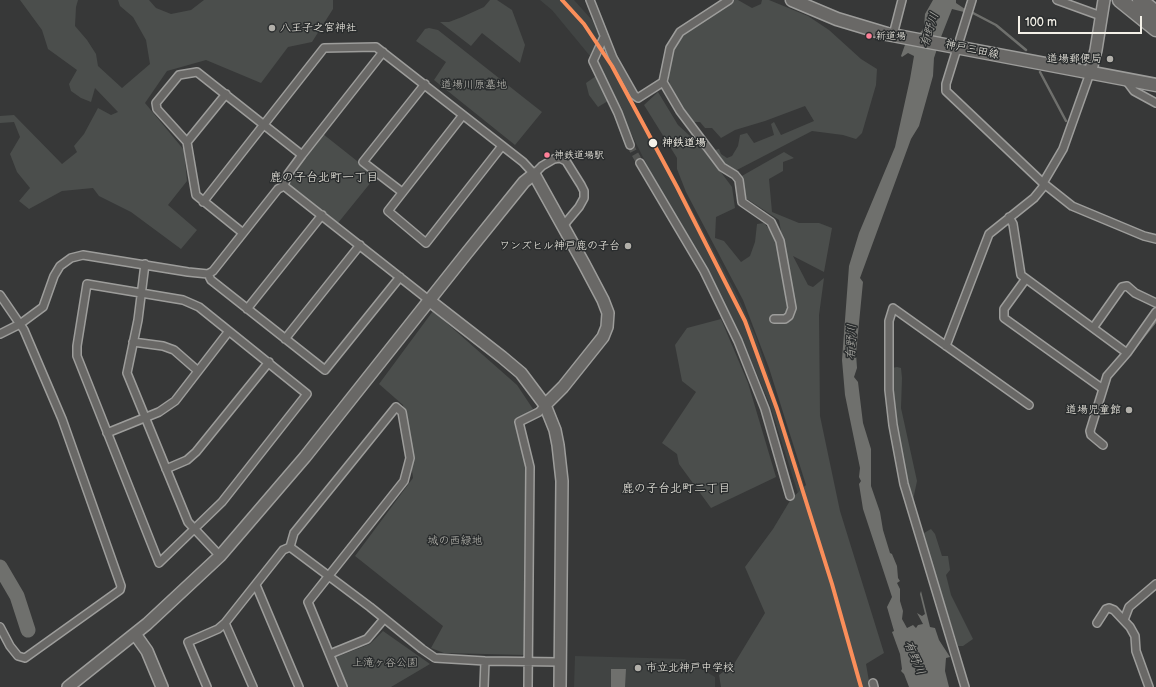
<!DOCTYPE html>
<html>
<head>
<meta charset="utf-8">
<style>
	body { margin:0 }
	#map { position:relative; width:1156px; height:687px; overflow:hidden; background:#373838; font-family:"Balsamiq Sans",sans-serif }
	canvas { display:block }
	.scale { position:absolute; left:1018px; top:16px; width:124px; height:18px; box-sizing:border-box; border:2px solid #f4f1e8; border-top:0; padding-left:5px; font-size:12px; line-height:14px; white-space:nowrap; color:#f4f1e8; -webkit-text-stroke:3px #2a2d2e; paint-order:stroke }
</style>
</head>
<body>
<div id="map">
<canvas width="1156" height="687"></canvas>
<div class="scale">100 m</div>
</div>
<script>
const g = document.querySelector('canvas').getContext('2d');
g.lineJoin = 'round';
function fillPath(path, color) {
  g.fillStyle = color;
  g.fill(path, 'evenodd');
}
function toPath(rows) {
  const path = new Path2D();
  for (const r of rows) {
    path.moveTo(r[0], r[1]);
    for (let i = 2; i < r.length; i += 2) path.lineTo(r[i], r[i + 1]);
  }
  return path;
}
function trace(path, color, width, dash) {
  g.strokeStyle = color;
  g.lineWidth = width;
  g.lineCap = dash ? 'butt' : 'round';
  g.setLineDash(dash || []);
  g.stroke(path);
}
function write(font, color, halo, rows, align = 'center') {
  g.font = font + ' "Balsamiq Sans","Klee One",sans-serif';
  g.lineWidth = 3;
  g.setLineDash([]);
  g.textBaseline = 'middle';
  g.strokeStyle = halo;
  g.fillStyle = color;
  for (const [text, x, y, turn = 0] of rows) {
    g.save();
    g.translate(x, y);
    g.rotate((+turn || 0) * Math.PI / 180);
    g.textAlign = isNaN(turn) ? turn : align;
    if (halo) g.strokeText(text, 0, 0);
    g.fillText(text, 0, 0);
    g.restore();
  }
}
fillPath(toPath([
	[540,0,574,0,592,20,599,34,599,39,590,56,552,10],
	[603,46,698,221,738,297,756,337,798,465,835,588,808,525,770,405,743,341,722,298,651,173,596,64,595,60],
	[575,656,685,659,715,677,715,687,574,687]
]), '#414443');
fillPath(toPath([
	[20,0,78,0,76,7,75,26,87,40,96,54,98,66,122,88,150,64,146,40,133,17,120,6,118,0,149,0,156,8,171,14,191,10,204,0,333,0,333,9,312,42,288,47,261,83,206,60,167,71,145,103,184,150,187,181,168,205,197,230,181,249,131,212,99,196,93,188,62,191,29,209,19,201,30,188,17,172,10,154,20,137,14,122,0,123,0,116,14,115,62,164,77,152,74,146,84,134,98,108,111,115,118,112,95,88,91,102,81,98,71,91,69,84,77,70,48,49,42,30],
	[490,0,497,0,512,10,525,45,520,63,482,33,471,46,440,22,449,22,462,17,484,7],
	[732,0,738,0,752,8,761,4,762,0,769,0,808,16,829,30,861,59,877,69,876,85,862,133,856,139,843,135,812,131,733,172,722,164,715,150,719,149,721,154,727,158,732,156,738,146,740,135,747,133,754,143,774,135,771,124,774,122,781,135,814,121,805,106,765,121,735,130,721,138,712,128,705,128,700,122,690,122,670,85,668,75,671,63,672,50,682,35],
	[429,28,438,30,542,112,515,145,434,80,446,62,416,41,425,29],
	[596,76,608,101,598,107,589,95,586,83],
	[658,92,678,125,702,147,732,187,735,208,716,217,715,238,724,241,741,262,750,256,755,242,757,224,764,223,774,235,782,237,779,220,744,197,740,177,784,152,794,158,783,162,783,171,769,179,772,212,799,223,819,223,832,228,824,272,793,256,808,285,813,287,824,278,819,315,820,416,840,511,884,653,866,664,870,687,721,687,719,675,734,664,765,613,745,567,773,529,791,499,806,485,769,368,743,300,686,192,677,169,677,158,644,105],
	[323,134,376,176,338,223,285,182],
	[433,311,517,385,533,409,514,422,528,468,526,655,444,653,431,648,443,626,355,556,413,478,403,405,379,384],
	[721,319,748,383,776,477,711,508,679,464,677,454,662,443,696,392,682,381,675,345,687,328],
	[897,367,901,368,902,378,901,408,917,481,913,500,907,477,893,402,892,368],
	[931,529,935,534,942,556,948,556,950,570,946,575,951,595,973,639,963,646,958,646,924,538,924,533],
	[383,631,430,664,391,687,347,687,334,658,370,644]
]), '#4b4e4c');
fillPath(toPath([
	[933,0,956,0,956,3,965,9,964,12,952,9,941,37,934,58,933,76,919,126,911,139,860,278,863,282,856,354,857,368,854,377,858,382,863,423,871,449,871,486,880,512,883,530,890,553,892,554,897,566,898,578,900,581,897,583,900,589,900,601,903,611,902,619,907,628,913,625,916,628,918,625,923,624,917,613,922,616,925,614,920,594,921,591,930,627,935,628,939,640,950,657,946,658,945,671,949,687,909,687,904,674,901,671,902,669,900,654,892,632,894,631,887,607,892,597,863,509,859,484,861,481,859,477,860,468,845,395,842,360,849,266,859,233,895,147,910,79,914,56,908,53,902,57,901,56,906,42,914,40,924,28,925,14],
	[611,669,626,669,625,687,611,687]
]), '#6f706d');
trace(toPath([
	[973,13,996,25,1026,50],
	[1040,72,1066,121],
	[1137,345,1156,321]
]), '#6f706d', 2.5);
trace(toPath([
	[0,567,17,596,28,630]
]), '#6f706d', 15);
trace(toPath([
	[630,145,640,163]
]), '#535452', 7, [7, 3.5]);
const street = toPath([
	[590,0,613,58,634,95,638,98,663,82,670,48,680,32,729,0],
	[972,0,946,84,946,91,1043,183,1072,206,1144,236,1156,239],
	[1057,0,1101,16],
	[893,35,902,0],
	[604,37,593,61,618,113,630,145],
	[1125,79,1134,91,1156,103],
	[663,82,680,111,722,167,735,175,739,180,742,202,771,222,780,241,792,308,789,316,785,319,774,319],
	[463,115,388,211,426,243,502,146],
	[187,142,226,94],
	[640,163,704,271,738,341,765,409,790,496],
	[284,186,288,174,302,155,383,52],
	[402,192,363,162,425,84],
	[203,202,324,48,376,47,523,162,534,174,542,166,554,159,560,158,566,161,581,185,584,191,584,198,579,207,563,226],
	[1009,217,1013,224,1021,275,1127,353,1107,376,1090,431,1091,435,1103,445],
	[243,233,196,195,187,142,157,109,156,103,179,75,197,72,302,155],
	[145,264,138,320,127,373,188,522,220,556],
	[208,274,211,280,325,370,400,277],
	[1025,280,1004,309,1004,318,1103,389],
	[87,284,183,300,199,307,307,394,222,502,159,563,77,356,77,346,87,284],
	[0,295,24,330,62,419,121,586,120,590,25,658,18,656,10,646,0,627],
	[247,309,322,215],
	[1093,328,1122,287,1127,286,1135,293,1156,303],
	[0,334,20,324,43,307,54,276,60,266,71,258,83,255,188,272,208,274,213,271,278,189,284,186,430,301],
	[285,339,360,245],
	[133,342,163,346,174,350,198,371],
	[946,346,989,234,1034,198,1043,187,1043,183,1063,149,1090,73],
	[1127,353,1156,312],
	[107,433,159,412,175,401,229,331],
	[166,469,187,460,196,452,269,362],
	[290,547,370,607,422,649,435,658,485,661,561,662],
	[256,585,299,687],
	[1124,620,1129,607,1156,584],
	[225,623,253,687],
	[1097,623,1106,609,1109,608,1114,610,1130,627,1135,636,1136,651,1149,687],
	[330,654,367,639,384,619],
	[873,683,874,687],
	[207,687,188,642,218,629,225,623,283,550,290,547,294,533,396,407,402,412,410,458,404,481,308,602,343,687],
	[484,687,485,661],
	[528,687,530,467,519,422,539,412,545,405],
	[965,687,904,484,893,425,889,390,889,321,893,308,1029,405]
]);
const secondary = toPath([
	[1090,73,1096,50,1104,0],
	[430,301,502,357,521,373,545,405,555,430,558,445,562,481,560,687],
	[135,634,147,651,162,687],
	[68,687,147,624,220,556,305,457,466,254,524,182,534,174,584,264,603,300,608,313,607,327,603,337,563,387,545,405]
]);
const primary = toPath([
	[792,0,837,19,887,34,1156,85]
]);
const highway = toPath([
	[1120,0,1156,29],
	[1140,0,1156,13]
]);
trace(street, '#9d9d9b', 10);
trace(secondary, '#9d9d9b', 14);
trace(primary, '#9d9d9b', 15);
trace(highway, '#9d9d9b', 17);
trace(street, '#696866', 7);
trace(secondary, '#696866', 11);
trace(primary, '#696866', 12);
trace(highway, '#696866', 14);
trace(toPath([
	[562,0,584,24,612,66,677,187,745,321,777,409,832,584,861,687]
]), '#fa8e5a', 4);
for (const [x, y, r, color] of [
	[272,28,4,"#b2b0aa"],
	[869,36,3.5,"#ff8098"],
	[1110,59,4,"#b2b0aa"],
	[653,143,5,"#f4f1e8"],
	[547,155,3.5,"#ff8098"],
	[628,246,4,"#b2b0aa"],
	[1129,410,4,"#b2b0aa"],
	[638,668,4,"#b2b0aa"]
]) {
  const dot = new Path2D();
  dot.arc(x, y, r, 0, 2 * Math.PI);
  g.fillStyle = color;
  g.fill(dot);
  trace(dot, '#2a2d2e', 1.5);
}
write('10px', '#f4f1e8', '#2a2d2e', [
	["新道場",876,36],
	["神鉄道場駅",554,155]
], 'left');
write('11px', '#f4f1e8', '#2a2d2e', [
	["八王子之宮神社",280,28,"left"],
	["道場郵便局",1102,59],
	["ワンズヒル神戸鹿の子台",620,246],
	["道場児童館",1121,410],
	["市立北神戸中学校",646,668,"left"]
], 'right');
write('11px', '#f4f1e8', '#2a2d2e', [
	["神戸三田線",972,50,12]
]);
write('11px', '#bab9b2', '#2a2d2e', [
	["道場川原墓地",474,85],
	["城の西緑地",455,541],
	["上滝ヶ谷公園",385,663]
]);
write('bold 11px', '#f4f1e8', '#2a2d2e', [
	["神鉄道場",662,143]
], 'left');
write('italic 12px', '#b4b3ad', '#2a2d2e', [
	["有野川",930,30,-72],
	["有野川",852,342,-88],
	["有野川",914,658,67]
]);
write('12px', '#f4f1e8', '#2a2d2e', [
	["鹿の子台北町一丁目",324,178],
	["鹿の子台北町二丁目",676,489]
]);
</script>
</body>
</html>
